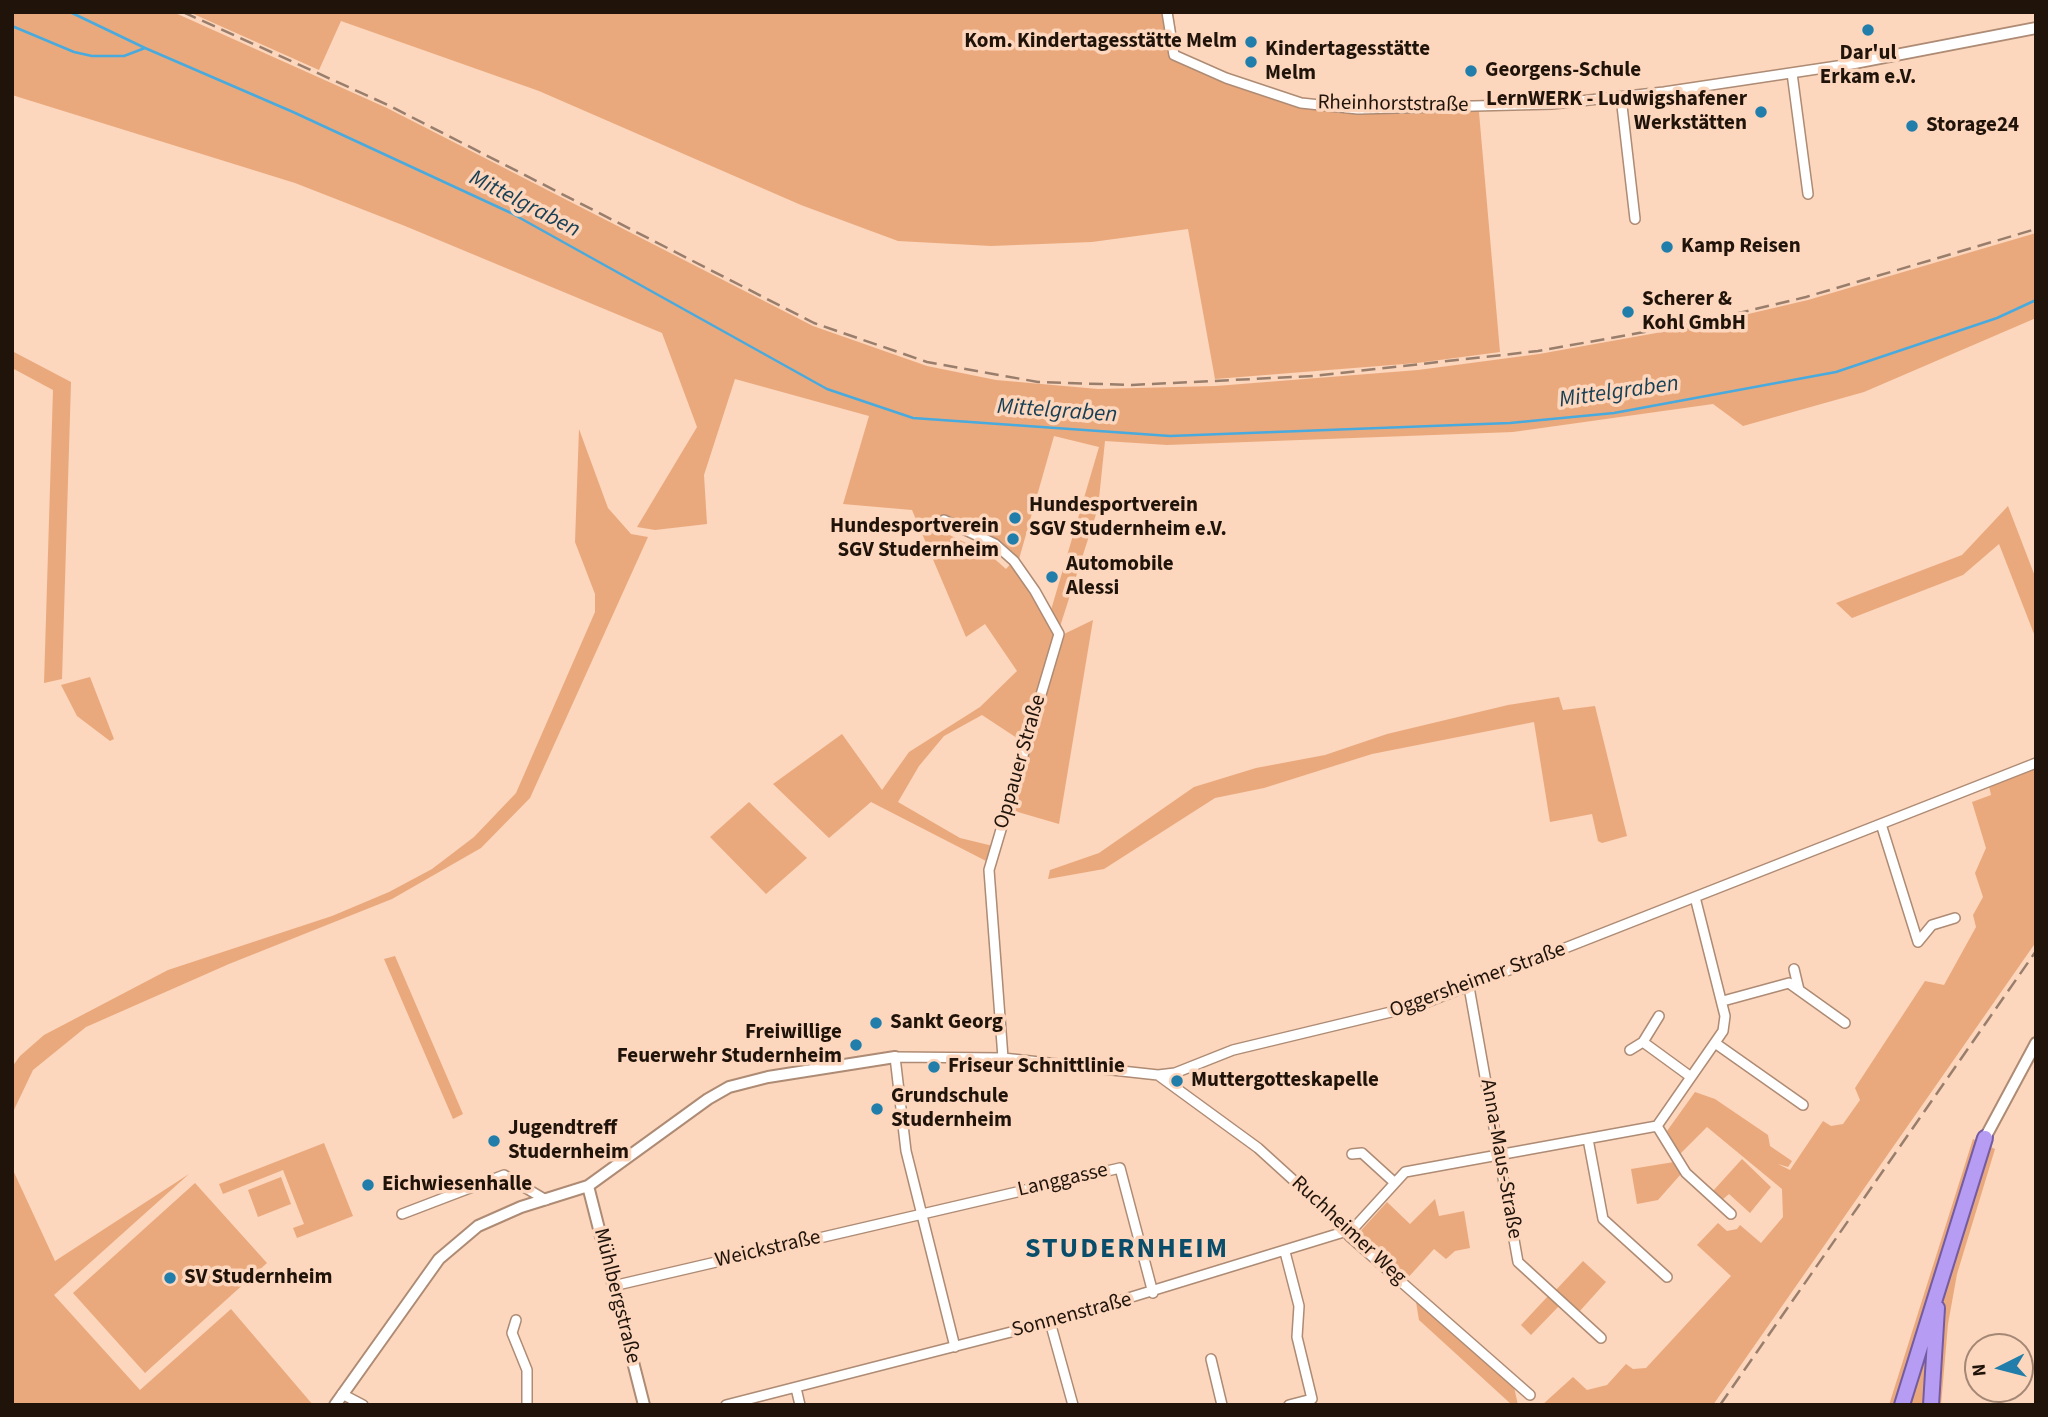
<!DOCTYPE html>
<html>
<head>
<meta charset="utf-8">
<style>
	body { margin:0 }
	#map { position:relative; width:2048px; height:1417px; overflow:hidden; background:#fcd6bd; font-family:"Source Sans 3",sans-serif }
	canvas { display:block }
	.frame { position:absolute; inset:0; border:14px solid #20130a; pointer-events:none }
	.north { position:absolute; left:1964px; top:1333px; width:70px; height:70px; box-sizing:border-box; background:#fcd6bd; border:2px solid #a48875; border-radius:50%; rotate:264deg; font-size:19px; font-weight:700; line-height:28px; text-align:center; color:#20130a }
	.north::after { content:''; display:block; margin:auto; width:24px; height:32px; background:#217eab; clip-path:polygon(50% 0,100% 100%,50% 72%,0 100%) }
</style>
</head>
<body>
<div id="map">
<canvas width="2048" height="1417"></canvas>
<div class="frame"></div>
<div class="north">N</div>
</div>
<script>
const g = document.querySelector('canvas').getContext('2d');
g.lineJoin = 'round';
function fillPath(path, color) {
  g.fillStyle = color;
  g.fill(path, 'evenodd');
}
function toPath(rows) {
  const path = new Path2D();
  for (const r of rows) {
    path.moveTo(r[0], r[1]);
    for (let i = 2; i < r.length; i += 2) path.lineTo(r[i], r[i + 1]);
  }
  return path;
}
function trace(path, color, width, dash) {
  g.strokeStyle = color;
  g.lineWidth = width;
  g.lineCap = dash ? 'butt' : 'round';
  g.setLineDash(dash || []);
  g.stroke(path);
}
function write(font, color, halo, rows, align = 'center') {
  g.font = font + ' "Source Sans 3",sans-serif';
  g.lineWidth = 7;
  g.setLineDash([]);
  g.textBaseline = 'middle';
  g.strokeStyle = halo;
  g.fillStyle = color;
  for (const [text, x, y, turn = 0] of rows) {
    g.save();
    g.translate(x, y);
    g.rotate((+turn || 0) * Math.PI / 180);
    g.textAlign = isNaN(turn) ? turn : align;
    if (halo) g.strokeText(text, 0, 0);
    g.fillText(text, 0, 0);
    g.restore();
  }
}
fillPath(toPath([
	[12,12,173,12,387,108,813,326,927,366,996,380,1098,389,1216,386,1418,370,1539,354,1701,325,1808,300,2036,233,2036,318,1864,392,1743,426,1713,404,1513,432,1167,445,1105,441,1098,508,1023,742,982,715,944,736,919,766,898,802,960,838,993,846,988,862,871,802,829,838,773,784,842,734,882,790,909,752,980,707,1017,671,985,624,966,637,912,510,843,504,869,416,735,379,704,475,707,524,655,530,637,527,697,427,662,333,405,226,295,183,12,95],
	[1054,436,1099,447,1051,610,1019,559],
	[944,520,995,544,1013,561,1006,569,989,554,941,531],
	[189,12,1173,12,1179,52,1228,73,1302,98,1358,103,1478,101,1500,352,1417,363,1215,379,1188,229,1092,242,991,246,898,241,801,205,539,91,341,21,319,70],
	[12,351,71,382,62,679,44,683,53,390,12,368],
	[579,429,608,508,631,534,648,537,530,798,481,848,392,899,229,964,86,1027,33,1070,12,1114,12,1067,20,1056,44,1035,168,970,332,916,389,892,432,869,474,837,516,793,595,612,595,594,575,542],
	[2008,506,2036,579,2036,639,1999,544,1963,575,1852,618,1836,603,1962,555],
	[1093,620,1059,824,1011,810,1062,635],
	[90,677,114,739,110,741,77,716,61,685],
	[1559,697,1563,710,1595,706,1627,836,1602,843,1598,841,1592,814,1550,822,1534,722,1372,754,1264,788,1215,798,1104,869,1048,879,1050,870,1099,853,1194,787,1256,768,1325,755,1387,734,1508,705],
	[2036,767,2036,942,1713,1405,1542,1405,1573,1377,1587,1390,1607,1385,1626,1364,1633,1369,1646,1368,1731,1276,1697,1245,1718,1223,1727,1231,1737,1229,1740,1225,1761,1243,1783,1217,1782,1189,1707,1127,1680,1154,1667,1131,1695,1092,1715,1099,1768,1135,1770,1146,1792,1161,1788,1167,1778,1164,1790,1170,1823,1121,1831,1126,1843,1124,1860,1100,1855,1088,1925,981,1944,985,1976,927,1973,915,1983,897,1975,873,1986,848,1972,802,1991,795,1989,786],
	[749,802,807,858,766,894,710,837],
	[395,956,463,1114,453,1119,384,959],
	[1973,1139,1995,1149,1957,1274,1948,1324,1941,1405,1889,1405],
	[324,1143,353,1216,297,1238,293,1228,304,1224,283,1170,223,1194,219,1184],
	[1742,1159,1771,1187,1750,1213,1729,1194,1722,1200,1713,1191],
	[1674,1162,1681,1174,1658,1200,1637,1204,1631,1169],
	[12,1168,55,1261,189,1174,54,1295,140,1390,231,1309,313,1405,12,1405],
	[281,1177,291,1204,258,1217,248,1190],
	[195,1183,267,1263,145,1373,73,1293],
	[1435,1199,1439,1216,1464,1211,1470,1248,1455,1251,1446,1259,1434,1249,1405,1281,1356,1236,1387,1202,1410,1224],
	[1583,1261,1606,1282,1579,1312,1555,1291],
	[1415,1296,1514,1387,1518,1405,1512,1405,1419,1320],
	[1548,1296,1559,1306,1531,1335,1521,1325]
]), '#eaa97c');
trace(toPath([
	[70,12,145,48],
	[12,26,74,52,92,56,124,56,145,48,293,112,511,213,827,389,913,418,1170,436,1510,423,1614,413,1836,372,1997,318,2036,300]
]), '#49aade', 2.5);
const minor = toPath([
	[1167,12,1174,55,1226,78,1301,103,1358,109,1552,104,1664,92,1844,65],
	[1792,73,1808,194],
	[1621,97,1635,219],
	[944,520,995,544,1014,561,1035,591,1059,634,989,870,1003,1058],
	[1881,824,1918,942],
	[1918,942,1932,925,1955,918],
	[1794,969,1799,990],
	[1469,987,1518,1262,1601,1338],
	[1723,1001,1789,983,1845,1023],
	[1659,1016,1643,1042,1691,1077],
	[1715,1043,1803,1105],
	[1630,1050,1643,1042],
	[1158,1075,1258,1148,1345,1227,1349,1236,1530,1395],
	[1657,1126,1686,1173,1731,1214],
	[1588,1139,1603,1219,1667,1277],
	[1352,1154,1362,1153,1395,1183],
	[402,1214,504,1175,546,1200],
	[1285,1252,1299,1306,1297,1337,1312,1399,1289,1405],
	[613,1286,1120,1168,1153,1293],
	[516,1320,512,1333,527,1370,527,1405],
	[1050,1322,1073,1405],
	[955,1347,906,1151,895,1057,1003,1058,1158,1075,1175,1073,1233,1050,1420,1005,2036,763],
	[1211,1359,1222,1405],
	[796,1388,800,1405],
	[342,1394,363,1405],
	[726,1405,1050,1322,1347,1231,1353,1229,1405,1172,1657,1126,1723,1031,1725,1016,1695,897]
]);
const tertiary = toPath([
	[1844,65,2036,28],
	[1985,1138,2036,1043],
	[588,1186,644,1405],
	[335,1405,439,1259,478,1226,521,1207,588,1186,708,1099,729,1087,768,1077,895,1057]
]);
const trunk = toPath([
	[1902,1405,1985,1138],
	[1931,1405,1937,1308]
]);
trace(minor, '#ae8b74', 12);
trace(tertiary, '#ae8b74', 14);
trace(trunk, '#755ca0', 18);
trace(minor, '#fff', 9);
trace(tertiary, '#fff', 10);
trace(trunk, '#b69cf3', 14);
trace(toPath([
	[183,12,388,105,814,323,927,362,1038,382,1132,385,1313,376,1538,351,1701,322,1806,297,2036,229],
	[1720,1405,2036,951]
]), '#997e6c', 2.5, [14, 7]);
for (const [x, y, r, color] of [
	[1868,30,7,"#217eab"],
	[1251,42,7,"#217eab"],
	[1251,62,7,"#217eab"],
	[1471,71,7,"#217eab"],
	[1761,112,7,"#217eab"],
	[1912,126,7,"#217eab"],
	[1667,247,7,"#217eab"],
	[1628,312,7,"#217eab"],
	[1015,518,7,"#217eab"],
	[1013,539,7,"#217eab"],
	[1052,577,7,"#217eab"],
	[876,1023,7,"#217eab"],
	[856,1045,7,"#217eab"],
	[934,1067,7,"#217eab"],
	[1177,1081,7,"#217eab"],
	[877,1109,7,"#217eab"],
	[494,1141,7,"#217eab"],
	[368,1185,7,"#217eab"],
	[170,1278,7,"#217eab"]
]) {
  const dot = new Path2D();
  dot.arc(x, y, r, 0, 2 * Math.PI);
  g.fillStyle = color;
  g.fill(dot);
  trace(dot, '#fcd6bd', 2.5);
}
write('bold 21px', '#20130a', '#fcd6bd', [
	["Kom. Kindertagesstätte Melm",1237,42,"right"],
	["Kindertagesstätte",1265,50],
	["Melm",1265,74],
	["Dar'ul",1868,54,"center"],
	["Erkam e.V.",1868,78,"center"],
	["Georgens-Schule",1485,71],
	["LernWERK - Ludwigshafener",1747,100,"right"],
	["Werkstätten",1747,124,"right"],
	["Storage24",1926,126],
	["Kamp Reisen",1681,247],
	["Scherer &",1642,300],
	["Kohl GmbH",1642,324],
	["Hundesportverein",1029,506],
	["SGV Studernheim e.V.",1029,530],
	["Hundesportverein",999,527,"right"],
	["SGV Studernheim",999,551,"right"],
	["Automobile",1066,565],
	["Alessi",1066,589],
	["Sankt Georg",890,1023],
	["Freiwillige",842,1033,"right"],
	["Feuerwehr Studernheim",842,1057,"right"],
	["Friseur Schnittlinie",948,1067],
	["Muttergotteskapelle",1191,1081],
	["Grundschule",891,1097],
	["Studernheim",891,1121],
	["Jugendtreff",508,1129],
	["Studernheim",508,1153],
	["Eichwiesenhalle",382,1185],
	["SV Studernheim",184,1278]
], 'left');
write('21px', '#20130a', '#fcd6bd', [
	["Rheinhorststraße",1393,105,1],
	["Oppauer Straße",1021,762,-74],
	["Oggersheimer Straße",1478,981,-20],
	["Anna-Maus-Straße",1500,1159,80],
	["Langgasse",1063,1181,-13],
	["Ruchheimer Weg",1348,1231,43],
	["Weickstraße",768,1250,-13],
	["Mühlbergstraße",616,1296,76],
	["Sonnenstraße",1072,1316,-15]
]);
write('italic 23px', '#163f55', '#fcd6bd', [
	["Mittelgraben",524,205,27],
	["Mittelgraben",1619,393,-8],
	["Mittelgraben",1057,412,4]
]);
g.letterSpacing = '2px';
write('bold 28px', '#094d6b', '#fcd6bd', [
	["STUDERNHEIM",1127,1251]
]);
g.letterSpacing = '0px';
</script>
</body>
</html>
